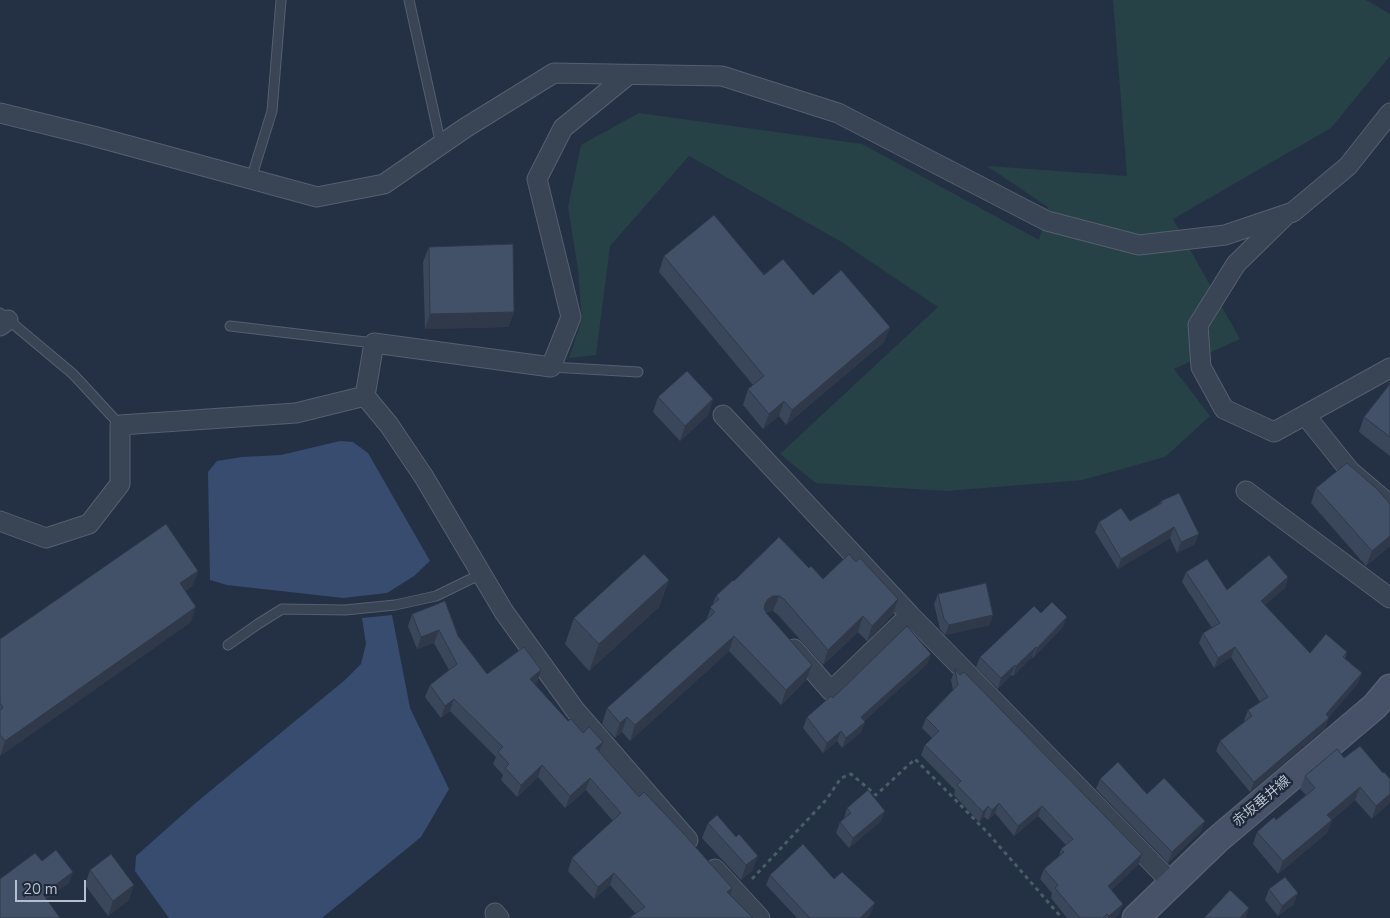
<!DOCTYPE html>
<html>
<head>
<meta charset="utf-8">
<style>
	body { margin:0 }
	#map { position:relative; width:1390px; height:918px; overflow:hidden; background:#243145; font-family:"Nunito Sans",sans-serif }
	canvas { display:block }
	.scale { position:absolute; left:15px; top:880px; width:71px; height:22px; box-sizing:border-box; border:2px solid #b7bfce; border-top:0; padding-left:6px; font-size:15px; line-height:18px; white-space:nowrap; color:#b7bfce; -webkit-text-stroke:4px #1e293a; paint-order:stroke }
</style>
</head>
<body>
<div id="map">
<canvas width="1390" height="918"></canvas>
<div class="scale">20 m</div>
</div>
<script>
const g = document.querySelector('canvas').getContext('2d');
g.lineJoin = 'round';
function fillPath(path, color) {
  g.fillStyle = color;
  g.fill(path, 'evenodd');
}
function toPath(rows) {
  const path = new Path2D();
  for (const r of rows) {
    path.moveTo(r[0], r[1]);
    for (let i = 2; i < r.length; i += 2) path.lineTo(r[i], r[i + 1]);
  }
  return path;
}
function trace(path, color, width, dash) {
  g.strokeStyle = color;
  g.lineWidth = width;
  g.lineCap = dash ? 'butt' : 'round';
  g.setLineDash(dash || []);
  g.stroke(path);
}
function write(font, color, halo, rows, align = 'center') {
  g.font = font + ' "Nunito Sans","Noto Sans JP",sans-serif';
  g.lineWidth = 5;
  g.setLineDash([]);
  g.textBaseline = 'middle';
  g.strokeStyle = halo;
  g.fillStyle = color;
  for (const [text, x, y, turn = 0] of rows) {
    g.save();
    g.translate(x, y);
    g.rotate((+turn || 0) * Math.PI / 180);
    g.textAlign = isNaN(turn) ? turn : align;
    if (halo) g.strokeText(text, 0, 0);
    g.fillText(text, 0, 0);
    g.restore();
  }
}
fillPath(toPath([
	[1113,0,1366,0,1390,14,1390,56,1331,128,1173,219,1240,339,1174,369,1210,416,1165,457,1082,480,947,491,816,483,780,454,938,307,840,241,689,156,610,246,596,355,569,358,582,320,578,269,568,207,581,145,639,113,862,144,1039,240,1048,207,987,166,1127,176]
]), '#274246');
fillPath(toPath([
	[340,441,353,442,368,453,430,561,414,576,387,593,343,598,227,585,210,580,208,472,217,461,242,457,281,455],
	[392,615,410,708,449,789,421,837,322,918,169,918,135,871,136,856,198,801,345,680,361,664,366,644,362,618]
]), '#374c6e');
const service = toPath([
	[409,0,441,145],
	[251,179,272,111,281,0],
	[0,313,73,374,120,425],
	[230,326,374,343],
	[551,367,638,372],
	[228,645,258,624,282,609,345,610,395,605,436,596,481,574]
]);
const minor = toPath([
	[0,113,93,136,317,197,384,184,465,128,554,73,722,76,838,113,1047,221,1139,245,1225,235,1293,212,1348,166,1390,113],
	[1284,217,1236,264,1198,325,1201,367,1224,409,1274,432,1305,415,1350,471,1390,505],
	[0,326,8,320],
	[365,396,374,343,551,367,571,317,537,179,563,128,628,75],
	[723,415,910,615],
	[1305,415,1390,368],
	[1246,491,1390,598],
	[0,521,46,538,89,524,120,484,120,425,296,413,365,396,389,425,424,477,504,612,575,710,688,840],
	[794,649,831,691,910,615,1172,883],
	[715,869,760,918],
	[495,913,499,918]
]);
const secondary = toPath([
	[1136,918,1217,840,1375,706,1390,688]
]);
trace(service, '#555f6f', 11);
trace(minor, '#555f6f', 21);
trace(secondary, '#555f6f', 29);
trace(toPath([
	[752,879,826,800,841,778,851,774,876,795,915,759,987,832,1062,918]
]), '#455f62', 3, [4, 4]);
trace(service, '#394455', 9);
trace(minor, '#394455', 19);
trace(secondary, '#475268', 26);
fillPath(toPath([
	[429,247,514,312,508,327,425,329,423,262],
	[664,256,764,275,890,327,884,342,786,425,779,416,763,429,743,405,748,389,753,385,659,272],
	[1390,382,1390,456,1359,432,1364,417,1388,386],
	[658,397,713,399,708,415,680,441,653,412],
	[1316,488,1390,504,1390,546,1366,566,1311,503],
	[1161,501,1195,544,1177,553,1170,538,1118,569,1095,532,1099,522,1130,521,1159,504],
	[856,562,898,599,893,614,867,641,858,632,823,665,778,615,773,611,766,612,767,614,812,665,806,680,781,705,729,651,630,741,622,732,615,738,602,724,607,708,706,620,716,596,734,581,809,568,823,579],
	[198,571,192,586,185,591,191,622,0,756,0,639],
	[1186,572,1227,590,1288,577,1285,588,1264,605,1310,653,1347,652,1345,659,1362,673,1358,683,1329,717,1325,728,1250,792,1216,751,1220,741,1245,721,1244,720,1248,710,1260,702,1231,657,1214,668,1199,643,1203,633,1212,628,1182,582],
	[669,580,659,607,589,671,565,644,574,618],
	[938,594,990,625,945,635,940,629,934,604],
	[1041,613,1063,627,1033,658,1032,657,1013,676,1011,675,998,689,976,667,980,657],
	[412,614,458,636,487,674,541,670,537,682,534,684,568,721,583,733,603,742,599,751,639,797,732,888,730,895,635,913,610,885,594,899,568,871,572,858,613,821,586,790,565,808,538,777,517,797,501,780,503,775,493,764,496,757,450,711,441,718,425,697,430,685,449,670,434,643,417,649,408,626],
	[931,654,927,664,864,721,865,722,861,732,842,748,837,741,823,753,803,728,807,717],
	[955,669,1142,854,1138,865,1111,890,1119,914,1115,918,1067,918,1051,898,1052,893,1040,879,1044,869,1059,856,1061,849,1066,845,1038,816,1014,836,995,813,988,820,984,817,979,822,954,795,955,790,921,755,925,745,932,738,922,728,926,718,953,690,951,680],
	[1344,758,1383,773,1390,779,1372,819,1355,800,1332,820,1327,833,1278,874,1253,844,1257,832,1276,820,1306,795,1300,789,1305,776],
	[1100,779,1147,794,1201,831,1168,863,1096,789],
	[847,808,881,821,849,848,836,833,840,822,844,819,844,818],
	[708,823,736,837,758,856,752,871,741,880,702,838],
	[90,870,129,900,108,916,85,885],
	[770,875,834,879,871,913,866,918,797,918,766,885],
	[1269,889,1294,904,1278,916,1265,900]
]), '#3a4659');
fillPath(toPath([
	[514,312,508,327,425,329,430,314],
	[890,327,884,342,786,425,792,410],
	[713,399,708,415,680,441,685,426],
	[784,401,779,416,763,429,769,414],
	[1174,527,1170,538,1118,569,1121,559],
	[1199,534,1195,544,1177,553,1181,542],
	[1390,536,1390,546,1366,566,1372,551],
	[198,571,192,586,174,598,180,583],
	[1288,577,1285,588,1257,612,1261,601],
	[669,580,659,607,589,671,599,644],
	[773,596,779,596,773,611,767,611,762,614,765,604,768,599],
	[898,599,893,614,867,641,872,626],
	[196,607,191,622,0,756,5,741],
	[993,615,990,625,945,635,949,625],
	[863,616,858,632,823,665,828,650],
	[1067,617,1063,627,1033,658,1037,648],
	[439,630,434,643,417,649,421,637],
	[734,636,729,651,630,741,635,725],
	[1036,647,1032,657,1013,676,1016,666],
	[1235,647,1231,657,1214,668,1218,658],
	[931,654,927,664,857,727,861,717],
	[812,665,806,680,781,705,786,690],
	[1015,665,1011,675,998,689,1001,678],
	[541,670,537,682,525,691,530,679],
	[1362,673,1358,683,1325,722,1329,718,1325,728,1250,792,1254,782,1326,714],
	[454,699,450,711,441,718,445,706],
	[627,717,622,732,615,738,620,723],
	[865,722,861,732,842,748,846,738],
	[841,731,837,741,823,753,827,743],
	[603,742,598,754,596,748],
	[542,765,538,777,517,797,521,785],
	[590,778,586,790,565,808,570,796],
	[1360,787,1355,800,1332,820,1327,833,1278,874,1283,861,1327,815],
	[1390,794,1390,803,1372,819,1376,806],
	[999,803,995,813,988,820,992,810],
	[988,806,984,817,979,822,983,812],
	[1042,806,1038,816,1014,836,1018,826],
	[885,811,881,821,849,848,853,838],
	[1205,821,1201,831,1168,863,1172,852],
	[1142,854,1138,865,1104,896,1108,886],
	[758,856,752,871,741,880,746,865],
	[73,872,69,883,39,905,43,894],
	[614,873,610,885,594,899,598,887],
	[134,885,129,900,108,916,113,901],
	[732,888,728,900,727,892],
	[1298,893,1294,904,1278,916,1282,906],
	[875,903,871,913,866,918,860,918],
	[1123,904,1119,914,1115,918,1108,918,1109,916],
	[1249,908,1246,918,1240,918]
]), '#2f3949');
const building = toPath([
	[714,215,764,275,783,259,813,295,841,270,890,327,792,410,784,401,769,414,748,389,764,376,664,256,714,215],
	[513,244,514,312,430,314,429,247,513,244],
	[687,371,713,399,685,426,658,397,687,371],
	[1390,384,1390,437,1364,417,1390,384],
	[1347,463,1377,489,1390,504,1390,536,1372,551,1316,488,1347,463],
	[1179,493,1199,534,1181,542,1174,527,1121,559,1099,522,1121,508,1130,521,1162,503,1161,501,1179,493],
	[166,524,198,571,180,583,196,607,5,741,0,735,0,710,3,708,0,703,0,639,166,524],
	[779,537,809,568,811,566,823,579,849,554,856,562,860,558,898,599,872,626,863,616,828,650,784,599,779,596,773,596,768,599,765,604,764,609,767,614,812,665,786,690,734,636,635,725,627,717,620,723,607,708,715,612,710,607,719,599,716,596,733,580,734,581,779,537],
	[644,554,669,580,599,644,574,618,644,554],
	[1269,555,1288,577,1261,601,1310,653,1326,634,1347,652,1343,657,1362,673,1326,714,1329,718,1254,782,1220,741,1252,716,1248,710,1268,697,1235,647,1218,658,1203,633,1220,623,1186,572,1207,559,1227,590,1269,555],
	[986,583,993,615,949,625,944,619,938,594,986,583],
	[445,601,458,636,487,674,524,647,541,670,530,679,568,721,571,719,583,733,589,727,603,742,596,748,639,797,644,792,683,833,732,888,727,892,753,918,629,918,645,907,614,873,598,887,572,858,621,813,590,778,570,796,542,765,521,785,505,768,509,764,498,752,503,747,454,699,445,706,430,685,457,664,439,630,421,637,412,614,445,601],
	[1052,602,1067,617,1037,648,1036,647,1016,666,1015,665,1001,678,980,657,1034,606,1041,613,1052,602],
	[907,626,931,654,861,717,865,722,846,738,841,731,827,743,807,717,831,696,833,698,907,626],
	[955,669,960,675,964,672,1142,854,1108,886,1123,904,1109,916,1107,914,1103,918,1080,918,1055,888,1058,885,1044,869,1064,852,1061,849,1073,839,1042,806,1018,826,999,803,992,810,988,806,983,812,957,785,961,781,925,745,939,731,926,718,958,685,955,669],
	[1360,746,1383,773,1384,772,1390,779,1390,794,1376,806,1360,787,1327,815,1332,820,1283,861,1257,832,1274,817,1276,820,1315,788,1305,776,1337,749,1344,758,1360,746],
	[1118,762,1147,794,1164,778,1205,821,1172,852,1100,779,1118,762],
	[868,790,885,811,853,838,840,822,851,813,847,808,868,790],
	[717,815,736,837,739,834,758,856,746,865,708,823,717,815],
	[803,844,834,879,842,872,875,903,860,918,809,918,809,917,770,875,803,844],
	[56,850,73,872,43,894,60,918,0,918,0,879,35,853,42,861,56,850],
	[111,854,134,885,113,901,90,870,111,854],
	[1285,877,1298,893,1282,906,1269,889,1285,877],
	[1230,890,1249,908,1240,918,1204,918,1230,890]
]);
fillPath(building, '#435168');
trace(building, '#2f3949', 1);
write('14px', '#b7bfce', '#1e293a', [
	["赤坂垂井線",1262,802,-40]
]);
</script>
</body>
</html>
